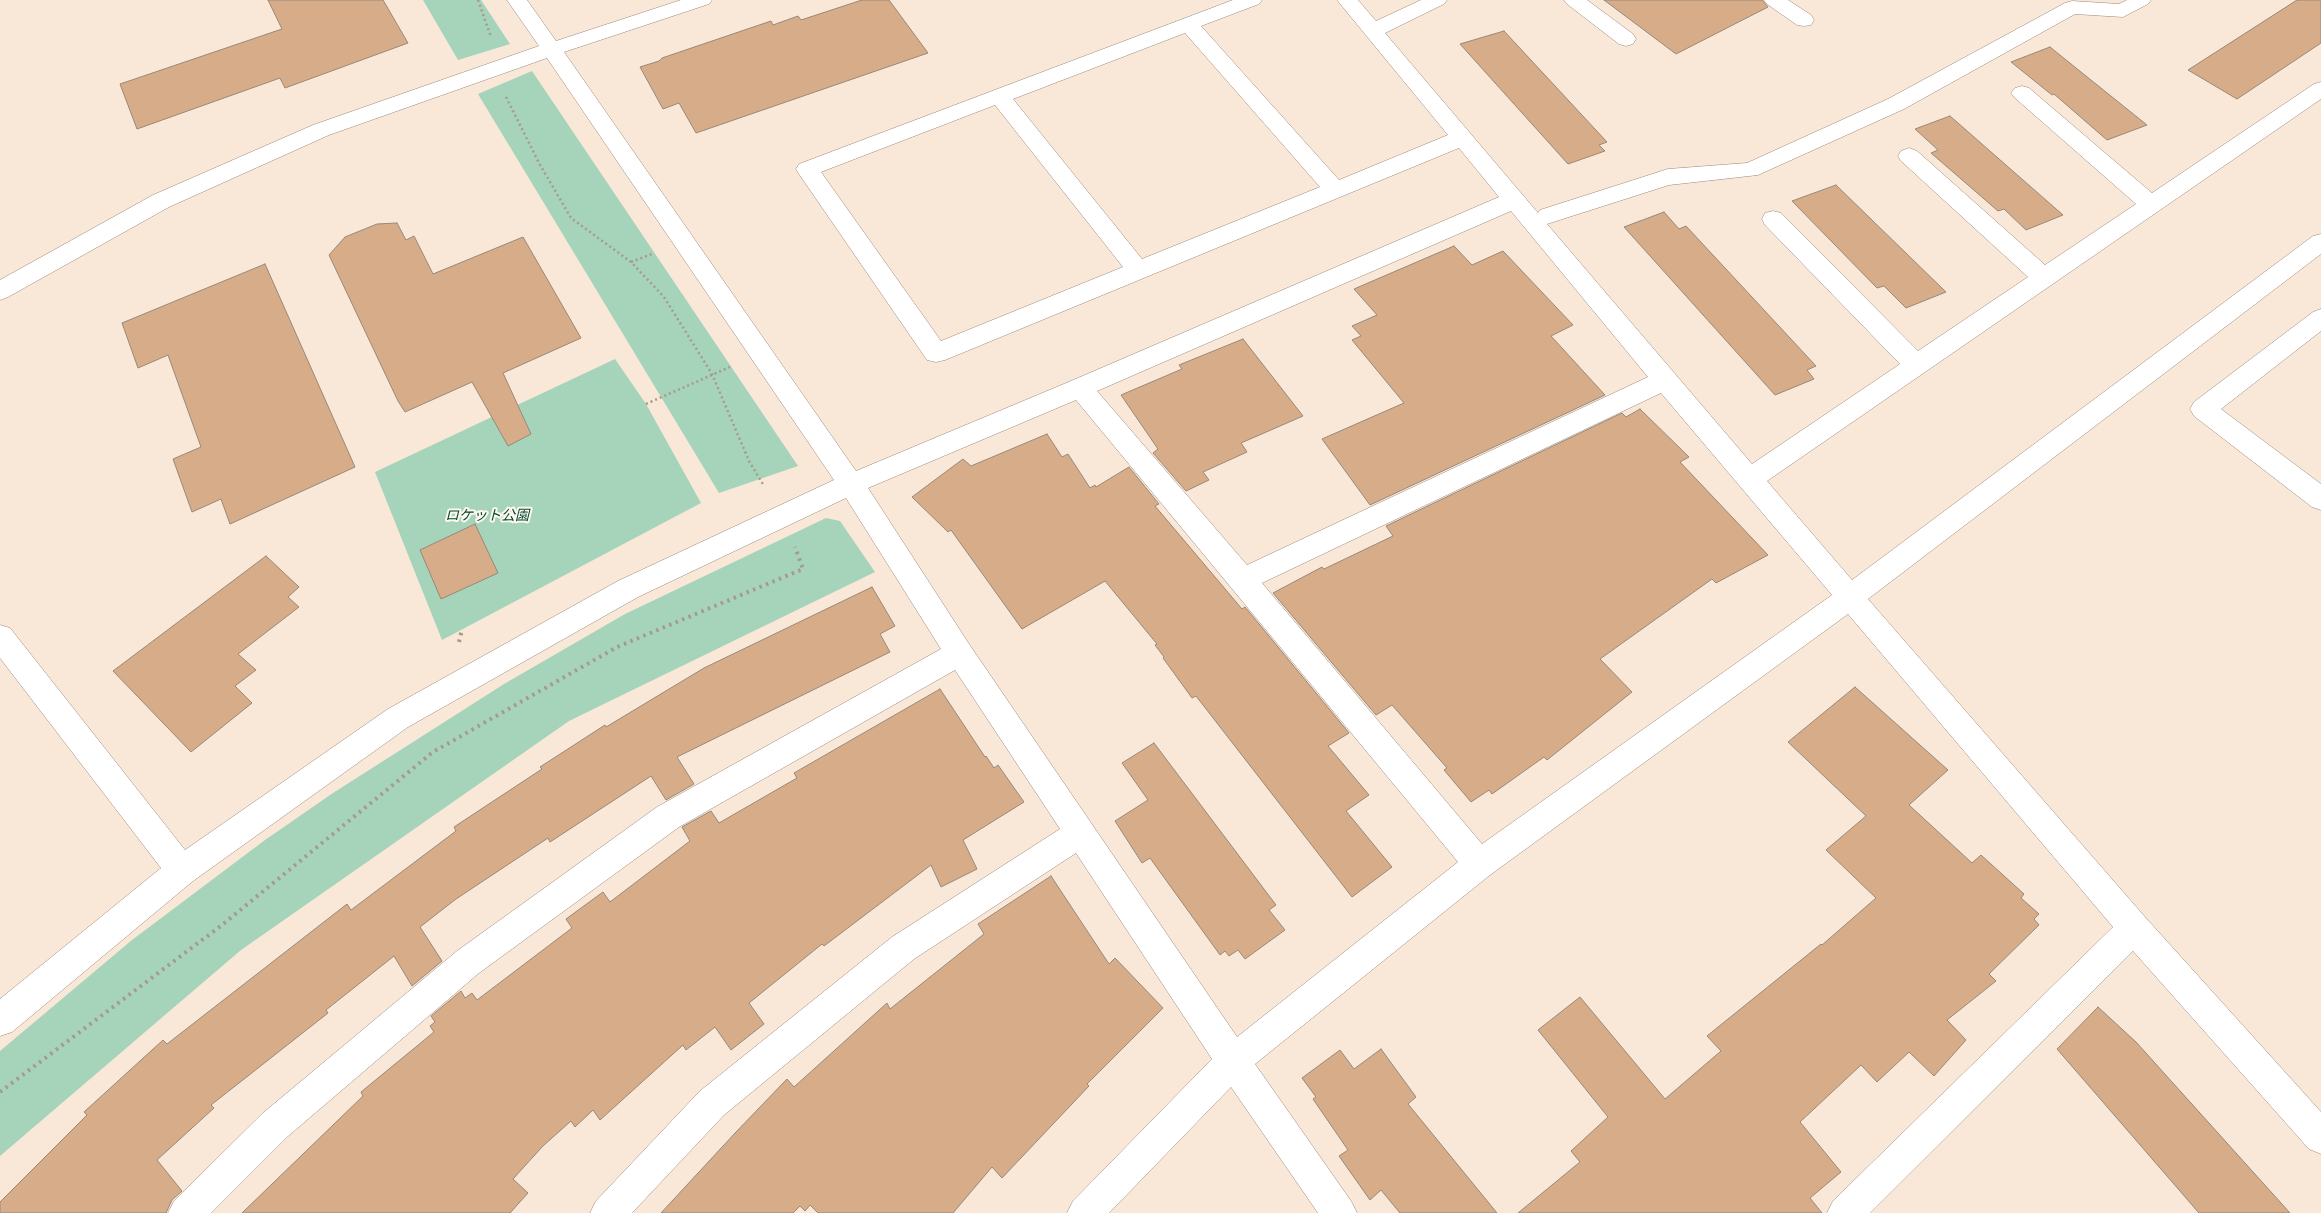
<!DOCTYPE html>
<html>
<head>
<meta charset="utf-8">
<style>
	body { margin:0 }
	canvas { display:block; background:#f9e7d7 }
</style>
</head>
<body>
<canvas width="2321" height="1213"></canvas>
<script>
const g = document.querySelector('canvas').getContext('2d');
g.lineJoin = 'round';
function fillPath(path, color) {
  g.fillStyle = color;
  g.fill(path, 'evenodd');
}
function toPath(rows) {
  const path = new Path2D();
  for (const r of rows) {
    path.moveTo(r[0], r[1]);
    for (let i = 2; i < r.length; i += 2) path.lineTo(r[i], r[i + 1]);
  }
  return path;
}
function trace(path, color, width, dash) {
  g.strokeStyle = color;
  g.lineWidth = width;
  g.lineCap = dash ? 'butt' : 'round';
  g.setLineDash(dash || []);
  g.stroke(path);
}
function write(font, color, halo, rows, align = 'center') {
  g.font = font + ' "Crimson Pro","Noto Sans JP",serif';
  g.lineWidth = 4;
  g.setLineDash([]);
  g.textBaseline = 'middle';
  g.strokeStyle = halo;
  g.fillStyle = color;
  for (const [text, x, y, turn = 0] of rows) {
    g.save();
    g.translate(x, y);
    g.rotate((+turn || 0) * Math.PI / 180);
    g.textAlign = isNaN(turn) ? turn : align;
    if (halo) g.strokeText(text, 0, 0);
    g.fillText(text, 0, 0);
    g.restore();
  }
}
fillPath(toPath([
	[423,0,481,0,510,44,458,60],
	[532,71,798,466,719,493,478,94],
	[615,359,646,404,701,503,442,640,375,472],
	[826,518,840,521,875,572,569,721,241,950,0,1156,0,1051,132,940,265,840,333,793,504,684,625,614]
]), '#a6d4bb');
const building = toPath([
	[268,0,383,0,408,43,285,88,280,78,137,129,120,84,282,29,268,0],
	[862,0,889,0,928,53,696,133,679,103,663,109,640,67,659,61,662,58,771,21,773,25,798,16,801,20,862,0],
	[1604,0,1762,0,1768,7,1676,54,1604,0],
	[2297,0,2321,0,2321,43,2237,99,2188,70,2297,0],
	[1504,31,1607,142,1599,145,1605,151,1568,164,1460,44,1504,31],
	[2050,47,2081,72,2147,125,2107,140,2054,94,2052,95,2011,62,2050,47],
	[1950,116,2063,215,2026,230,2004,209,1998,211,1931,153,1938,150,1915,129,1950,116],
	[1836,185,1946,292,1906,308,1884,286,1877,288,1792,201,1836,185],
	[1664,212,1679,229,1686,226,1816,366,1807,370,1814,379,1775,395,1624,227,1664,212],
	[397,223,406,240,414,236,433,274,523,237,581,338,503,373,531,434,508,446,472,382,405,412,398,401,329,255,345,237,377,224,397,223],
	[1454,246,1472,265,1503,251,1573,325,1551,336,1605,395,1370,505,1322,439,1404,403,1352,340,1361,336,1352,326,1377,315,1354,289,1454,246],
	[265,264,355,467,230,524,221,499,192,512,173,459,201,447,168,355,138,368,122,323,265,264],
	[1243,339,1303,416,1241,443,1247,452,1203,472,1209,480,1186,491,1153,453,1158,449,1121,395,1182,369,1179,365,1243,339],
	[1640,409,1689,457,1680,462,1768,555,1716,583,1712,579,1600,659,1632,692,1547,760,1544,757,1492,794,1489,790,1471,802,1444,770,1447,768,1392,705,1376,715,1273,593,1322,567,1324,569,1393,536,1386,526,1622,413,1626,417,1640,409],
	[1047,434,1062,457,1068,454,1090,488,1095,485,1096,487,1129,467,1159,504,1155,506,1242,609,1245,607,1349,733,1328,746,1369,795,1346,811,1392,867,1352,897,1196,696,1192,698,1163,658,1164,657,1155,645,1157,644,1105,581,1022,629,951,530,948,532,912,497,963,459,971,466,1047,434],
	[475,524,498,573,441,599,420,550,475,524],
	[266,556,299,587,288,597,299,607,238,654,256,670,235,686,252,703,191,752,113,671,266,556],
	[872,587,895,626,880,634,890,652,677,757,694,784,666,800,651,776,550,842,548,838,456,899,420,927,442,961,412,986,394,956,326,1010,328,1013,211,1105,214,1108,157,1160,182,1191,172,1200,166,1213,0,1213,0,1202,87,1115,84,1112,163,1040,167,1044,347,904,351,910,456,831,454,827,542,769,540,767,605,725,606,727,704,668,872,587],
	[1855,687,1948,770,1909,805,1972,863,1981,855,2024,894,2021,898,2039,914,2034,919,2039,925,1989,974,1996,981,1947,1020,1966,1040,1934,1076,1909,1052,1877,1082,1861,1065,1800,1122,1841,1172,1810,1198,1822,1213,1518,1213,1580,1162,1571,1151,1608,1117,1538,1030,1580,997,1665,1099,1721,1051,1707,1036,1821,944,1822,945,1876,898,1826,850,1866,816,1788,742,1855,687],
	[940,689,985,757,986,756,994,768,998,765,1024,802,963,840,977,869,941,887,931,865,824,946,822,944,749,1003,764,1024,731,1050,715,1027,686,1050,683,1045,600,1120,593,1110,575,1127,571,1121,543,1146,513,1179,528,1193,510,1213,242,1213,363,1096,361,1092,434,1032,430,1026,435,1022,431,1016,461,991,465,998,472,993,477,1000,572,928,566,919,603,892,610,902,690,841,682,827,711,811,719,823,797,778,794,773,940,689],
	[1154,743,1276,905,1269,910,1285,930,1245,959,1238,950,1229,956,1225,951,1220,955,1150,858,1142,863,1115,821,1148,800,1122,763,1154,743],
	[1051,876,1109,964,1115,958,1163,1008,1087,1084,1089,1086,1002,1178,992,1167,953,1213,818,1213,810,1205,805,1211,800,1206,793,1213,661,1213,736,1132,787,1079,794,1087,887,1003,890,1009,984,934,978,924,1051,876],
	[2098,1007,2136,1042,2290,1213,2199,1213,2057,1049,2098,1007],
	[1381,1049,1416,1097,1408,1104,1497,1213,1400,1213,1381,1190,1370,1200,1339,1156,1348,1150,1313,1099,1316,1097,1302,1078,1340,1050,1354,1069,1381,1049]
]);
fillPath(building, '#d6ad88');
trace(building, '#98887a', 1);
const minor = toPath([
	[507,0,527,0,556,41,681,0,712,0,709,4,564,52,856,471,1071,381,1499,197,1459,148,945,360,936,362,927,360,799,174,796,169,799,164,1233,0,1262,0,1259,4,1201,26,1339,180,1448,135,1337,0,1358,0,1376,21,1421,0,1447,0,1444,4,1385,33,1538,213,1540,210,1668,169,1747,163,1888,99,2065,3,2072,1,2119,4,2127,0,2151,0,2148,4,2123,17,2075,14,1904,109,1758,175,1669,185,1547,224,1752,464,1900,364,1765,225,1762,219,1765,213,1773,211,1781,213,1918,351,2028,277,1901,161,1898,156,1901,151,1909,148,1917,151,2045,265,2136,204,2015,98,2011,93,2015,88,2022,86,2029,88,2152,193,2314,84,2321,82,2321,99,1767,481,1852,580,2313,236,2321,234,2321,254,1868,599,2145,917,2321,1112,2321,1154,2309,1149,2133,951,1870,1213,1827,1213,1833,1201,2113,927,1848,614,1490,875,1255,1064,1351,1201,1357,1213,1318,1213,1231,1087,1109,1213,1067,1213,1073,1201,1212,1059,1076,853,914,959,724,1115,632,1213,590,1213,596,1201,700,1091,892,937,1060,829,955,670,679,827,479,973,287,1137,211,1213,168,1213,174,1201,263,1113,457,951,657,807,941,649,846,498,638,597,408,727,193,881,12,1032,0,1036,0,999,161,868,0,658,0,625,10,628,185,850,388,709,618,581,834,480,547,58,329,135,169,207,8,297,0,300,0,280,153,195,313,125,539,46,507,0],
	[1185,33,1320,187,1142,259,1013,99,1185,33],
	[995,105,1123,267,941,341,821,172,995,105],
	[1511,211,1648,377,1247,565,1097,391,1511,211],
	[1661,393,1832,595,1482,844,1262,583,1661,393],
	[1076,400,1458,862,1237,1037,969,644,868,488,1076,400],
	[1564,0,1587,0,1633,34,1636,39,1633,44,1626,46,1619,44,1567,4,1564,0],
	[1764,0,1788,0,1811,15,1814,20,1811,25,1804,26,1797,25,1767,4,1764,0],
	[2321,309,2321,331,2221,409,2321,484,2321,510,2312,507,2194,416,2190,409,2194,402,2313,312,2321,309]
]);
trace(minor, '#9a897b', 1);
trace(toPath([
	[478,0,491,37],
	[506,97,539,163,571,218,631,262,664,297,712,374,749,461,764,486],
	[631,262,652,254],
	[646,404,730,367]
]), '#a6998e', 2.5, [2, 3]);
trace(toPath([
	[459,642,462,629],
	[0,1092,222,925,433,752,617,647,803,569,795,547]
]), '#a6998e', 4, [2.5, 4.5]);
fillPath(minor, '#fff');
write('italic 14px', '#00472d', '#fef7f0', [
	["ロケット公園",487,516]
]);
</script>
</body>
</html>
